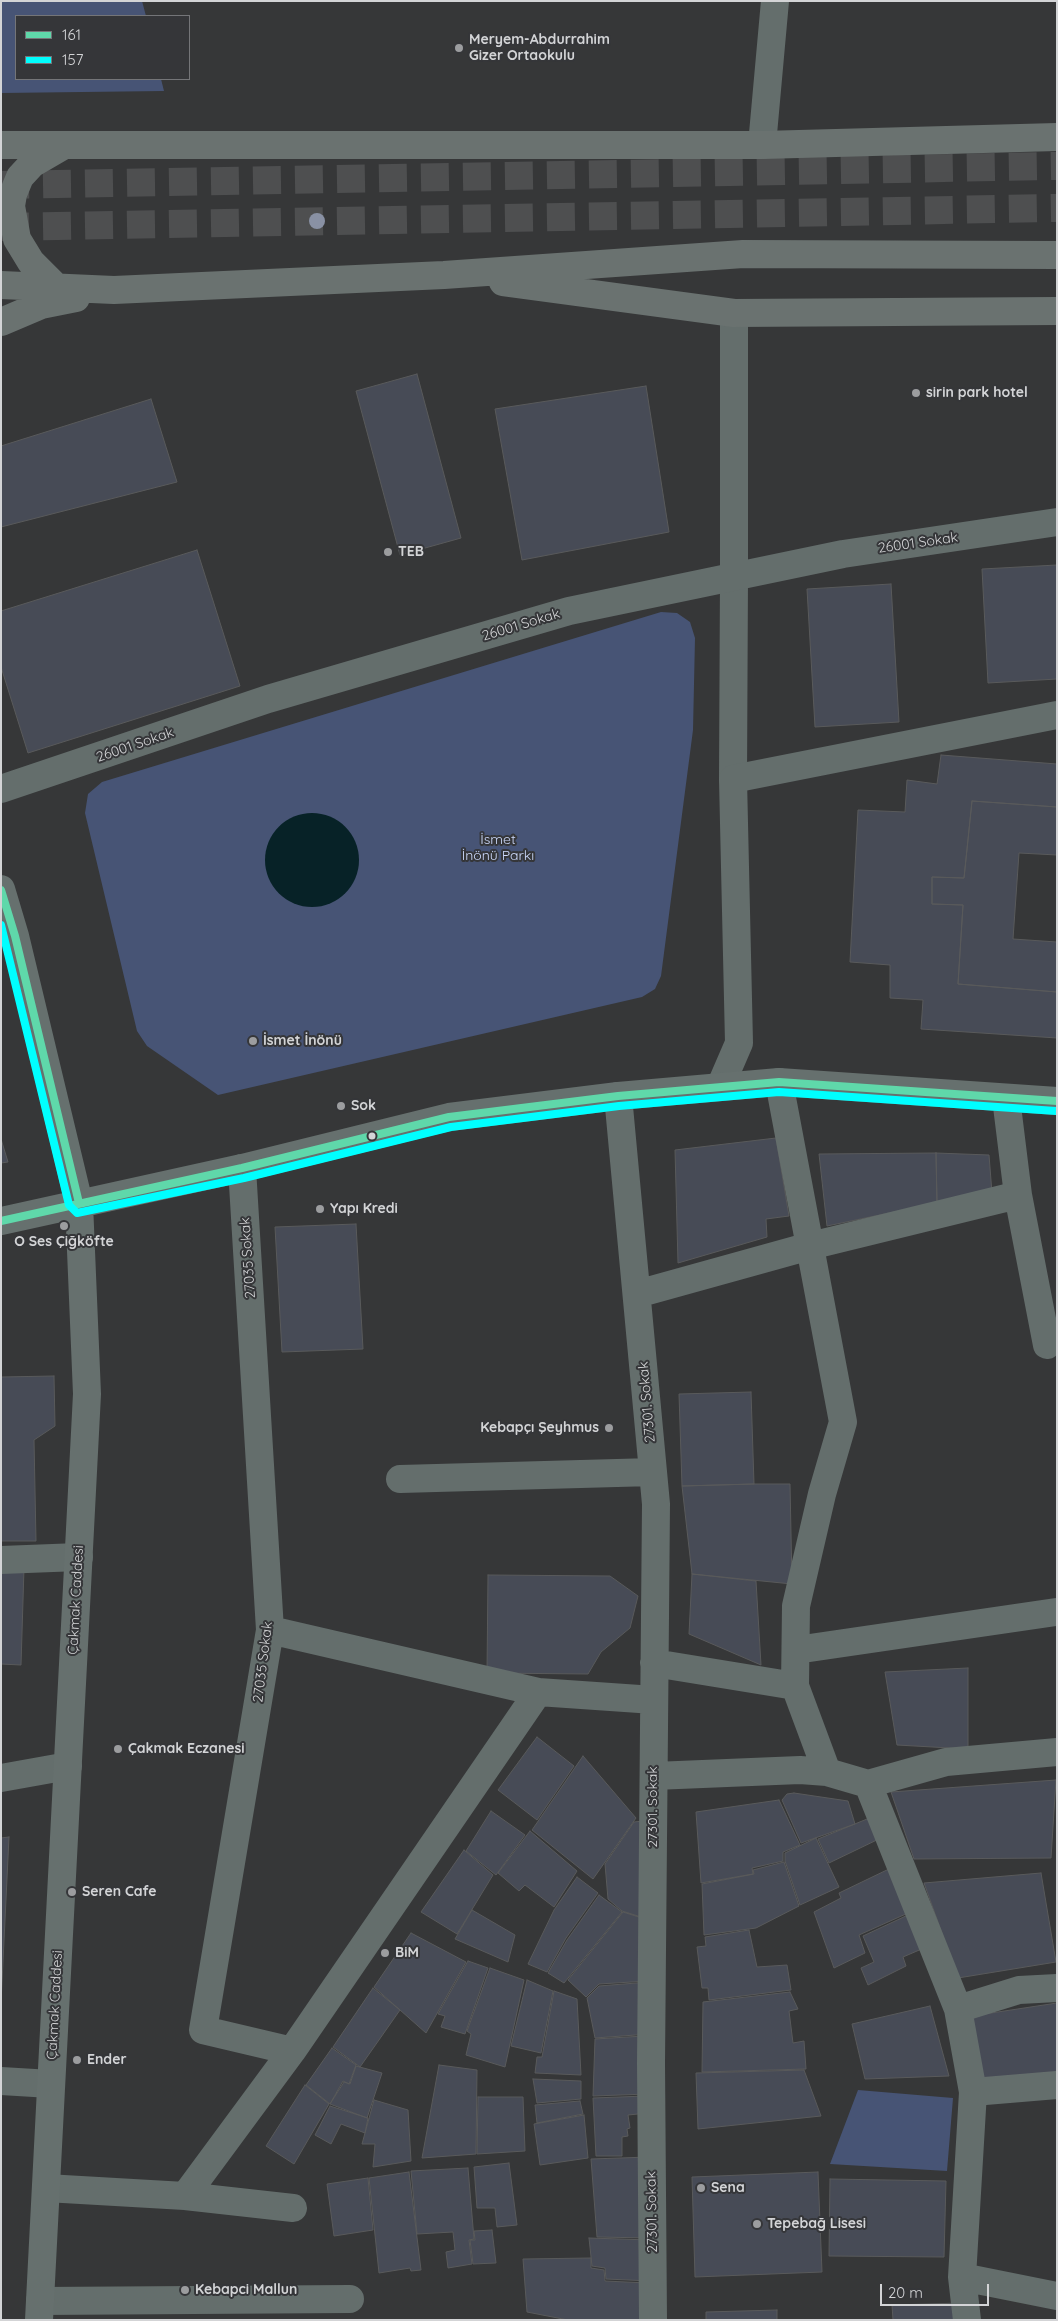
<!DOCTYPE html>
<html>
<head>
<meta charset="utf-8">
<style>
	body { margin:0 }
	#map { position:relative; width:1058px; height:2321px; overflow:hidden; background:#363738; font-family:Quicksand,sans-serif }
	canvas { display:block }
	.frame { position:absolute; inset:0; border:2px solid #d3d4d6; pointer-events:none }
	.legend { position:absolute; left:15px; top:15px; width:175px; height:65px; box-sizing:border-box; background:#353639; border:1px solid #747578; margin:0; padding:6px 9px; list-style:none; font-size:15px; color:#d3d4d6 }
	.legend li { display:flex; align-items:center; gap:10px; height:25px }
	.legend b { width:25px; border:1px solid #747578 }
	.scale { position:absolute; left:880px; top:2284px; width:109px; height:22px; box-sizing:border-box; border:2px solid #d3d4d6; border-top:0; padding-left:6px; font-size:15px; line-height:18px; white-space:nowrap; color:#d3d4d6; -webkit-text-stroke:4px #353639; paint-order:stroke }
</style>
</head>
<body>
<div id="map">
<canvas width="1058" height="2321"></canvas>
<div class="frame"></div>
<ul class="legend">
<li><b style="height:6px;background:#5fd8aa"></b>161</li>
<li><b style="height:6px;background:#0ff"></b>157</li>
</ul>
<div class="scale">20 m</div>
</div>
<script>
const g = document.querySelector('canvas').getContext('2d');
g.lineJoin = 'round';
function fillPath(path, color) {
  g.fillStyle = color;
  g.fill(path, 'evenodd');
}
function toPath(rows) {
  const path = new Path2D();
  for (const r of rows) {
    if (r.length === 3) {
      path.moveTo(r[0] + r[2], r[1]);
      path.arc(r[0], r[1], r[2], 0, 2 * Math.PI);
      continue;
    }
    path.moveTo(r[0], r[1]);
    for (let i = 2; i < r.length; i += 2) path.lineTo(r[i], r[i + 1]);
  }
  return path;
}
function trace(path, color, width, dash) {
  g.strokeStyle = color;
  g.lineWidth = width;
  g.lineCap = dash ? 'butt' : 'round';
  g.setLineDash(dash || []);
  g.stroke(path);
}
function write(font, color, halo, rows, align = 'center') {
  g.font = font + ' Quicksand,sans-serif';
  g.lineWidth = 4;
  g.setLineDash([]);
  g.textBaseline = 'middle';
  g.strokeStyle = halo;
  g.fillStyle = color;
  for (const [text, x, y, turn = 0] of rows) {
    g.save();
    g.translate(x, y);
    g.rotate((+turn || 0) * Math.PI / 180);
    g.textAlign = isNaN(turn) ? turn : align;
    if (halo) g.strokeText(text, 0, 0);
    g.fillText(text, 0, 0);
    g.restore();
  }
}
fillPath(toPath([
	[1,1,142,1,146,16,16,16,16,79,161,79,164,91,1,93],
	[661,612,677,613,690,622,695,638,693,730,661,976,655,989,642,997,218,1095,147,1046,137,1031,85,813,88,794,102,782],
	[858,2090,953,2098,947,2171,830,2164]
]), '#475475');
fillPath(toPath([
	[312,860,47]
]), '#072227');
const building = toPath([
	[417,374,461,538,400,555,356,391,417,374],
	[646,386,669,532,522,560,495,409,646,386],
	[151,399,177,482,1,527,1,446,151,399],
	[197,550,240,686,28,753,1,667,1,611,197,550],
	[1057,565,1057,679,988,683,982,569,1057,565],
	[891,584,899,722,815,727,807,589,891,584],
	[941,755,1057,764,1057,807,972,801,964,878,932,877,932,904,963,905,958,984,1057,992,1057,1038,921,1029,923,1000,890,998,890,965,850,962,858,810,905,812,907,780,937,784,941,755],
	[972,801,1057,807,1057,855,1019,853,1013,939,1057,942,1057,992,958,984,963,905,932,904,932,877,964,878,972,801],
	[776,1138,789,1216,766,1219,767,1237,678,1263,675,1150,776,1138],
	[1,1139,8,1162,1,1163,1,1139],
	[936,1153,989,1155,992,1193,937,1203,936,1153],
	[936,1153,937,1203,827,1226,819,1154,936,1153],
	[356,1224,363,1349,282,1352,275,1227,356,1224],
	[54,1376,55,1426,34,1440,36,1541,1,1541,1,1377,54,1376],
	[751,1392,754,1484,682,1486,679,1394,751,1392],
	[754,1484,790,1484,792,1584,692,1574,682,1486,754,1484],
	[1,1567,24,1568,21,1665,1,1664,1,1567],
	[692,1574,756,1581,761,1665,689,1634,692,1574],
	[488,1575,610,1576,638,1596,630,1628,601,1652,588,1674,487,1673,488,1575],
	[968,1668,968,1749,897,1745,885,1672,968,1668],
	[537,1737,574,1766,537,1820,498,1790,537,1737],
	[583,1756,636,1818,593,1879,532,1830,583,1756],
	[1056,1780,1051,1858,914,1859,891,1792,1056,1780],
	[794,1793,848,1801,855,1824,801,1843,782,1800,787,1794,794,1793],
	[779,1800,800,1845,783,1852,783,1861,752,1868,753,1874,701,1883,696,1812,779,1800],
	[491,1811,525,1835,496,1875,466,1851,491,1811],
	[872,1817,883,1837,829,1863,818,1839,872,1817],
	[643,1821,641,1917,622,1911,608,1899,605,1864,634,1822,643,1821],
	[530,1831,577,1871,554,1907,525,1885,519,1891,498,1873,530,1831],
	[9,1837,1,2003,1,1838,9,1837],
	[816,1838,839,1887,800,1905,785,1861,785,1853,816,1838],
	[464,1850,493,1875,457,1934,421,1912,464,1850],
	[784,1862,799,1906,756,1928,704,1935,702,1884,754,1874,753,1870,784,1862],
	[891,1868,908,1913,859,1935,865,1953,834,1968,814,1912,841,1898,839,1893,891,1868],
	[1041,1873,1056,1962,958,1978,924,1883,1041,1873],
	[577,1877,598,1893,566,1938,547,1972,528,1964,554,1910,577,1877],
	[599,1895,622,1912,564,1983,548,1973,567,1940,599,1895],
	[472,1910,515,1935,508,1962,455,1939,472,1910],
	[623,1912,642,1918,648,1981,599,1984,586,1997,568,1980,623,1912],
	[908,1915,924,1948,903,1957,906,1966,868,1985,861,1968,874,1962,863,1936,908,1915],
	[749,1930,757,1967,787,1965,791,1990,709,2000,708,1988,702,1988,697,1947,706,1946,705,1937,749,1930],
	[411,1933,466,1962,426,2033,374,1987,411,1933],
	[468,1961,488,1968,465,2034,441,2027,445,2016,438,2014,468,1961],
	[490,1968,524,1980,505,2067,466,2055,471,2034,467,2031,490,1968],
	[527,1980,553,1991,541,2053,511,2046,527,1980],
	[649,1982,649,2034,595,2038,587,1998,599,1986,649,1982],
	[373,1988,400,2010,360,2067,333,2047,373,1988],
	[554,1991,577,1999,581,2075,535,2073,537,2057,542,2057,554,1991],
	[790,1992,798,2009,789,2011,793,2043,804,2041,806,2069,702,2072,703,2002,790,1992],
	[1057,2003,1057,2078,981,2083,965,2017,1057,2003],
	[930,2006,949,2076,865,2079,852,2024,930,2006],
	[644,2036,648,2094,593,2096,595,2039,644,2036],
	[332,2048,356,2065,349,2084,343,2081,330,2104,306,2085,332,2048],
	[439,2065,477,2070,476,2154,422,2158,439,2065],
	[356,2066,382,2073,367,2118,330,2104,344,2082,350,2084,356,2066],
	[804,2070,821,2116,698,2129,696,2073,804,2070],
	[533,2079,581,2081,581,2099,537,2103,533,2079],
	[305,2085,329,2104,294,2164,266,2146,305,2085],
	[646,2096,648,2113,628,2115,630,2128,627,2129,628,2136,622,2137,622,2156,596,2156,593,2098,646,2096],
	[478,2097,523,2097,525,2151,477,2154,478,2097],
	[374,2100,408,2110,411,2161,373,2167,375,2144,362,2144,374,2100],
	[580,2101,583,2114,537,2123,535,2105,580,2101],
	[330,2106,368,2118,365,2133,341,2124,331,2144,315,2135,330,2106],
	[584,2115,588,2158,540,2165,534,2124,584,2115],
	[649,2157,650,2238,597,2237,591,2159,649,2157],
	[509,2163,517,2225,497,2227,495,2208,477,2208,474,2167,509,2163],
	[468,2168,474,2239,469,2240,472,2264,448,2268,446,2252,455,2250,453,2232,417,2234,411,2171,468,2168],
	[409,2172,421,2270,411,2271,410,2268,379,2273,369,2178,409,2172],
	[818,2172,822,2272,695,2277,692,2177,818,2172],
	[368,2178,373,2230,334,2236,327,2184,368,2178],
	[830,2179,946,2181,944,2257,829,2256,830,2179],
	[492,2230,496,2263,473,2264,470,2240,475,2240,474,2231,492,2230],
	[589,2238,650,2240,651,2281,606,2279,605,2268,592,2266,589,2238],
	[591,2258,591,2268,604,2270,605,2281,647,2283,651,2320,568,2320,527,2312,523,2259,591,2258],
	[961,2303,962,2320,893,2320,892,2305,961,2303],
	[777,2310,777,2320,706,2320,706,2312,777,2310]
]);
fillPath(building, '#474b56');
trace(building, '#595a5b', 1);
trace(toPath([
	[1,185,1057,166],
	[1,227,1057,208]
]), '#4e4f50', 28, [28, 14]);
trace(toPath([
	[733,779,734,577]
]), '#646e6c', 28);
trace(toPath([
	[762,145,775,1],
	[734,313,734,577],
	[1,789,268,699,569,611,843,554,1057,522],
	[779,1082,843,1422,822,1494,796,1606,795,1686,827,1772],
	[720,1087,739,1043,733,779,1057,715],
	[618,1096,656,1504,651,2063,653,2320],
	[1006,1098,1018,1195,1047,1345],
	[242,1168,270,1630,203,2030,292,2051],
	[637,1294,810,1246,1018,1195],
	[400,1479,653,1472],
	[1,1560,79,1557],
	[270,1630,538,1692,654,1700],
	[796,1650,1056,1612],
	[654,1663,795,1686],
	[654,1776,800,1770,827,1772,868,1784,946,1762,1057,1752],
	[1,1778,68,1766],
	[868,1784,958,2009,973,2092,962,2277,967,2320],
	[958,2009,1019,1990,1057,1988],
	[1,2081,51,2084],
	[973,2092,1057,2085],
	[46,2188,185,2196,293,2208],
	[185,2196,292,2051,538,1692],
	[962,2277,1057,2296],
	[40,2301,350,2299]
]), '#646e6c', 28);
trace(toPath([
	[1,889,15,936,79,1203,87,1394,39,2320],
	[1,1221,242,1168,449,1117,618,1096,779,1082,1057,1101]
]), '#66706e', 28);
trace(toPath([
	[1,145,762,145,1057,137],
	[503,282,734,313,1057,311],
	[1,285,114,290,444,275,743,254,1057,255],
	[56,287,31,262,17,239,11,206,13,194,20,177,32,164,63,146],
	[1,322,41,305,76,298]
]), '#6a7270', 28);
trace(toPath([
	[1,890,15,936,79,1203],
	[1,1221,242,1168,449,1117,618,1096,779,1082,1057,1101]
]), '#5fd8aa', 8);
trace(toPath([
	[1,925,69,1205,77,1213,244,1178,451,1127,619,1106,779,1092,1056,1111]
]), '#0ff', 8);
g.fillStyle = '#8991a4';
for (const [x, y] of [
	[317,221]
]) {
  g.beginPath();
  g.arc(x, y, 8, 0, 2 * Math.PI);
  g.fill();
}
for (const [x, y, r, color] of [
	[459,48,5,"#9c9d9f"],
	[916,393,5,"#9c9d9f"],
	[388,552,5,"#9c9d9f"],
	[253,1041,5,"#9c9d9f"],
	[341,1106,5,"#9c9d9f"],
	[372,1136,4.5,"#d3d4d6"],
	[320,1209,5,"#9c9d9f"],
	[64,1226,5,"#9c9d9f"],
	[609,1428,5,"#9c9d9f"],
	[118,1749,5,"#9c9d9f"],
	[72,1892,5,"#9c9d9f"],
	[385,1953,5,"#9c9d9f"],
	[77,2060,5,"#9c9d9f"],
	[701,2188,5,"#9c9d9f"],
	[757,2224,5,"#9c9d9f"],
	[185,2290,5,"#9c9d9f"]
]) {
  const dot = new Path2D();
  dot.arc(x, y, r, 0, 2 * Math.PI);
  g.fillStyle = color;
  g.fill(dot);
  trace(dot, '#353639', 2);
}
write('bold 14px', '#d3d4d6', '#353639', [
	["Meryem-Abdurrahim",469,40],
	["Gizer Ortaokulu",469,56],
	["sirin park hotel",926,393],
	["TEB",398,552],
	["İsmet İnönü",263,1041],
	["Sok",351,1106],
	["Yapı Kredi",330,1209],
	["O Ses Çiğköfte",64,1242,"center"],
	["Kebapçı Şeyhmus",599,1428,"right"],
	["Çakmak Eczanesi",128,1749],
	["Seren Cafe",82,1892],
	["BiM",395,1953],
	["Ender",87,2060],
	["Sena",711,2188],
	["Tepebağ Lisesi",767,2224],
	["Kebapci Mallun",195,2290]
], 'left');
write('14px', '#d3d4d6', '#353639', [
	["26001 Sokak",918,543,-8],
	["26001 Sokak",521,625,-17],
	["26001 Sokak",135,745,-19],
	["27035 Sokak",248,1258,-94],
	["27301. Sokak",647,1402,-95],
	["Çakmak Caddesi",76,1600,-87],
	["27035 Sokak",263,1662,-83],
	["27301. Sokak",653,1807,-90],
	["Çakmak Caddesi",55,2005,-87],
	["27301. Sokak",652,2212,-91]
]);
write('14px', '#cddafc', '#353639', [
	["İsmet",498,840],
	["İnönü Parkı",498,856]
]);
</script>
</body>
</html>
